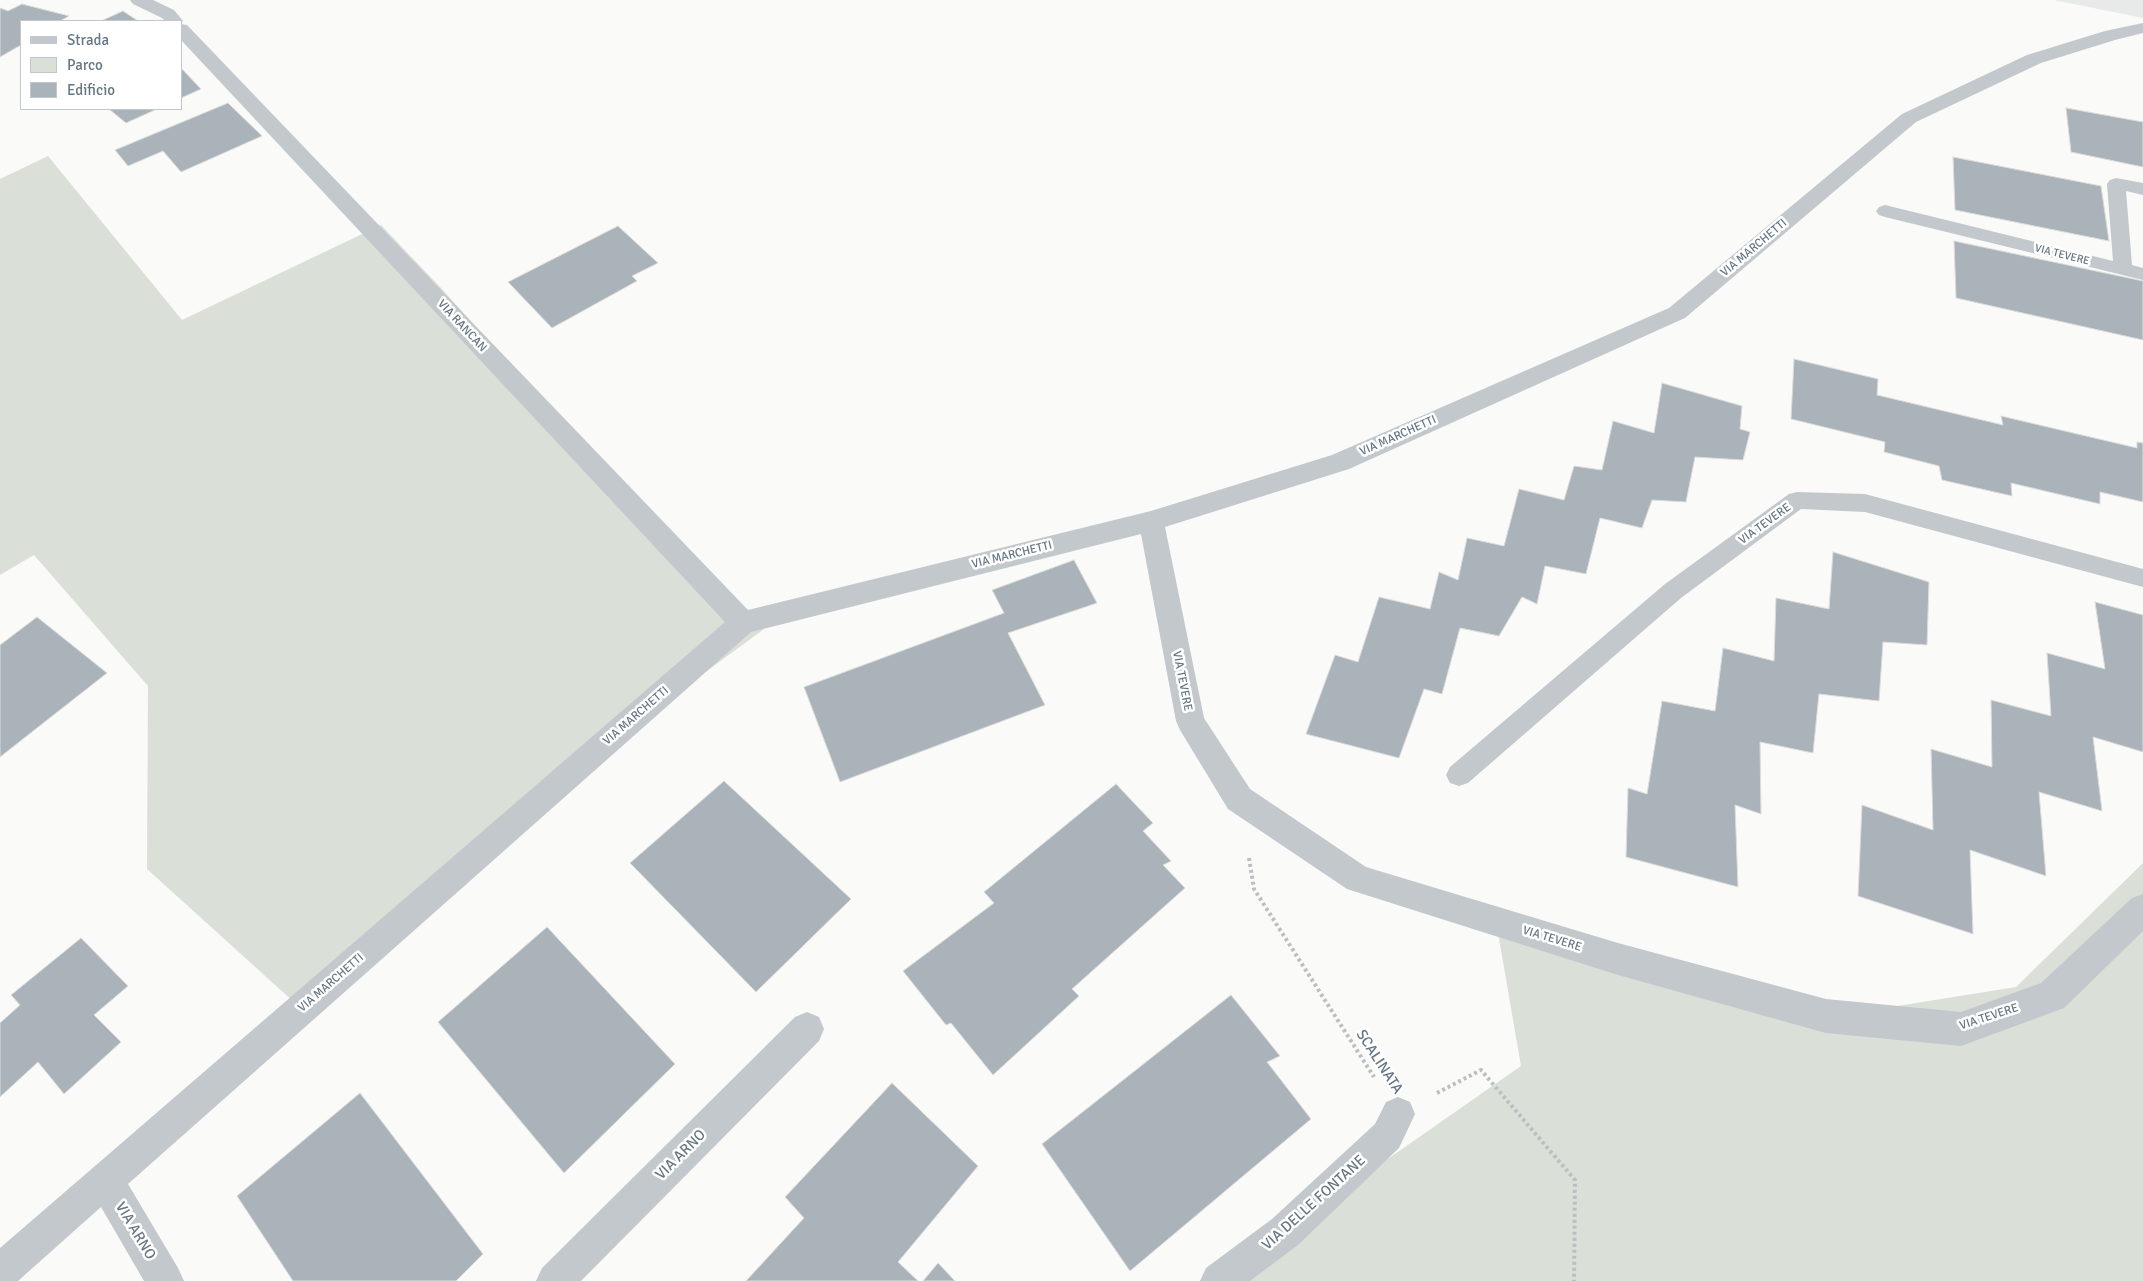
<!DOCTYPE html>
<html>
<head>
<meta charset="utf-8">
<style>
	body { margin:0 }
	#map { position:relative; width:2143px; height:1281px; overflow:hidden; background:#fafaf8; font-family:Signika,sans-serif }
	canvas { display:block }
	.legend { position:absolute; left:20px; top:20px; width:162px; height:90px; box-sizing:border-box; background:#fff; border:1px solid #c1c8cd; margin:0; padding:6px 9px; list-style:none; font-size:15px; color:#657683 }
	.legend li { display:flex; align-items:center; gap:10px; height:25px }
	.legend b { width:25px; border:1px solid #c1c8cd }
</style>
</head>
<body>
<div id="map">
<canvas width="2143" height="1281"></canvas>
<ul class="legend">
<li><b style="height:6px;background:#c3c8cc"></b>Strada</li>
<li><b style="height:14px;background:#dadfd7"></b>Parco</li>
<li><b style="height:14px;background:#aab3b9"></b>Edificio</li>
</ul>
</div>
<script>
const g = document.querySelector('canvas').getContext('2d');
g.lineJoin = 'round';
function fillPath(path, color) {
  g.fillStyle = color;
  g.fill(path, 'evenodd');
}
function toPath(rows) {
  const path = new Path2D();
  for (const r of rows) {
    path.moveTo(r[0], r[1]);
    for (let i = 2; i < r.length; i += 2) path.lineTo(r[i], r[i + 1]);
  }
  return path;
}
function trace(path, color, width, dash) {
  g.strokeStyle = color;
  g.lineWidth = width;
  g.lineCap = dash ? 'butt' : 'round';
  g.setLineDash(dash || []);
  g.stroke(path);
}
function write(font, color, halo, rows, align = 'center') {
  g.font = font + ' Signika,sans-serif';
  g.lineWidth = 5;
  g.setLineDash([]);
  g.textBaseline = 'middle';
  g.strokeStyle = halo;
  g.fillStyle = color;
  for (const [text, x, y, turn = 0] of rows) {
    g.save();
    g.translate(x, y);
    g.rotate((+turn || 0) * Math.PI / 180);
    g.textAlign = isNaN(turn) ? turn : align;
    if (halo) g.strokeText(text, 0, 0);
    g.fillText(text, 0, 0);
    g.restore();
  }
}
fillPath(toPath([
	[2054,0,2143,0,2143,18]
]), '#e8e9e9');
fillPath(toPath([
	[48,156,182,320,381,225,441,288,692,568,764,629,692,682,305,1012,147,869,148,686,34,555,0,575,0,179],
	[2143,863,2143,1281,1238,1281,1349,1186,1521,1066,1496,921,1860,1012,2016,987]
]), '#dadfd7');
const building = toPath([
	[22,4,69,16,60,21,21,21,21,45,0,57,0,8,8,11,22,4],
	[123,11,138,21,101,21,123,11],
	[181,68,201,89,181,98,181,68],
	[228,103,262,136,181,172,163,151,128,166,115,150,228,103],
	[2066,108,2143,122,2143,167,2071,152,2066,108],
	[109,109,157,109,126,123,109,109],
	[1953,157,2101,186,2109,241,1955,210,1953,157],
	[618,226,658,263,632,276,637,281,552,328,508,282,618,226],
	[1954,241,2143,281,2143,340,1956,298,1954,241],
	[1794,359,1878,379,1877,395,2003,425,2001,416,2137,448,2137,442,2143,443,2143,502,2100,492,2100,504,2011,483,2012,496,1942,480,1939,466,1884,452,1885,442,1791,419,1794,359],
	[1662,383,1742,406,1740,429,1750,432,1743,460,1695,457,1686,502,1652,500,1642,528,1600,518,1586,574,1545,566,1537,604,1522,597,1499,636,1460,628,1442,694,1424,689,1399,758,1306,734,1335,655,1358,662,1379,597,1430,609,1439,572,1458,580,1467,538,1504,546,1519,489,1564,500,1574,466,1602,470,1613,421,1654,433,1662,383],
	[1833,552,1929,582,1927,645,1883,642,1879,701,1819,694,1813,753,1760,742,1761,814,1735,805,1738,887,1626,857,1628,788,1647,794,1662,701,1715,711,1723,648,1774,661,1776,598,1829,609,1833,552],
	[1074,560,1097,603,1008,633,1045,705,840,782,804,687,1004,613,992,590,1074,560],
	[2095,602,2143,615,2143,752,2093,737,2102,811,2039,792,2046,876,1970,850,1973,934,1858,896,1862,805,1933,830,1931,749,1992,767,1991,700,2051,716,2047,653,2105,669,2095,602],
	[37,617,107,673,0,757,0,645,37,617],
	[724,781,851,899,756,992,630,863,724,781],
	[1116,784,1153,823,1143,831,1171,861,1163,865,1185,888,1072,989,1079,996,993,1075,951,1023,946,1025,903,971,994,903,984,892,1116,784],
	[547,927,675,1064,564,1173,438,1022,547,927],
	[81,938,128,986,94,1015,121,1042,64,1094,38,1062,0,1097,0,1023,20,1005,11,995,81,938],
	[1231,995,1280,1056,1267,1062,1311,1119,1130,1271,1042,1144,1231,995],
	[892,1083,978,1166,898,1262,918,1281,746,1281,804,1218,785,1197,892,1083],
	[360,1093,483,1254,456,1281,293,1281,237,1196,360,1093],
	[938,1263,955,1281,923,1281,938,1263]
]);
fillPath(building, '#aab3b9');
trace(building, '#dcdcda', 1);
trace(toPath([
	[1249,858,1254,889,1374,1077],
	[1437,1093,1481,1070,1575,1180,1574,1281]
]), '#bbbfc2', 4, [3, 3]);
fillPath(toPath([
	[2116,178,2143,183,2143,195,2126,191,2132,265,2143,268,2143,280,1885,217,1879,215,1876,211,1879,207,1885,205,2113,261,2107,184,2110,180,2116,178],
	[1797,492,1865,494,2143,569,2143,587,1865,512,1801,509,1681,598,1468,783,1459,786,1450,783,1446,775,1450,767,1665,584,1789,494,1797,492]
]), '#c3c8cc');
fillPath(toPath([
	[130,0,153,0,174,10,183,21,181,24,187,25,748,610,1151,511,1332,455,1669,308,1902,114,2027,55,2105,31,2143,23,2143,33,2115,40,2041,63,1916,122,1685,318,1349,469,1165,527,1204,718,1250,789,1366,867,1618,943,1826,999,1961,1012,2041,983,2132,898,2143,894,2143,931,2064,1008,1961,1046,1826,1033,1618,975,1347,889,1228,809,1180,730,1176,721,1141,534,751,632,128,1184,178,1268,184,1281,144,1281,101,1207,18,1281,0,1281,0,1248,725,622,181,40,181,21,165,21,162,18,133,4,130,0],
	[807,1012,819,1017,824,1029,819,1041,581,1281,536,1281,542,1268,795,1017,807,1012],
	[1398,1097,1410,1102,1415,1114,1399,1148,1298,1245,1250,1281,1200,1281,1206,1268,1272,1219,1375,1124,1386,1102,1398,1097]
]), '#c3c8cc');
write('11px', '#657683', '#fff', [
	["VIA TEVERE",2062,255,14]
]);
write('12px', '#657683', '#fff', [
	["VIA MARCHETTI",1754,248,-40],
	["VIA RANCAN",462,326,47],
	["VIA MARCHETTI",1398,436,-24],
	["VIA TEVERE",1765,524,-36],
	["VIA MARCHETTI",1012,555,-14],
	["VIA TEVERE",1182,681,79],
	["VIA MARCHETTI",636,716,-41],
	["VIA TEVERE",1552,939,17],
	["VIA MARCHETTI",331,983,-41],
	["VIA TEVERE",1989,1017,-18]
]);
write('15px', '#657683', '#fff', [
	["SCALINATA",1379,1062,57],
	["VIA ARNO",681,1155,-45],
	["VIA DELLE FONTANE",1314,1203,-42],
	["VIA ARNO",135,1231,59]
]);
</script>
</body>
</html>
